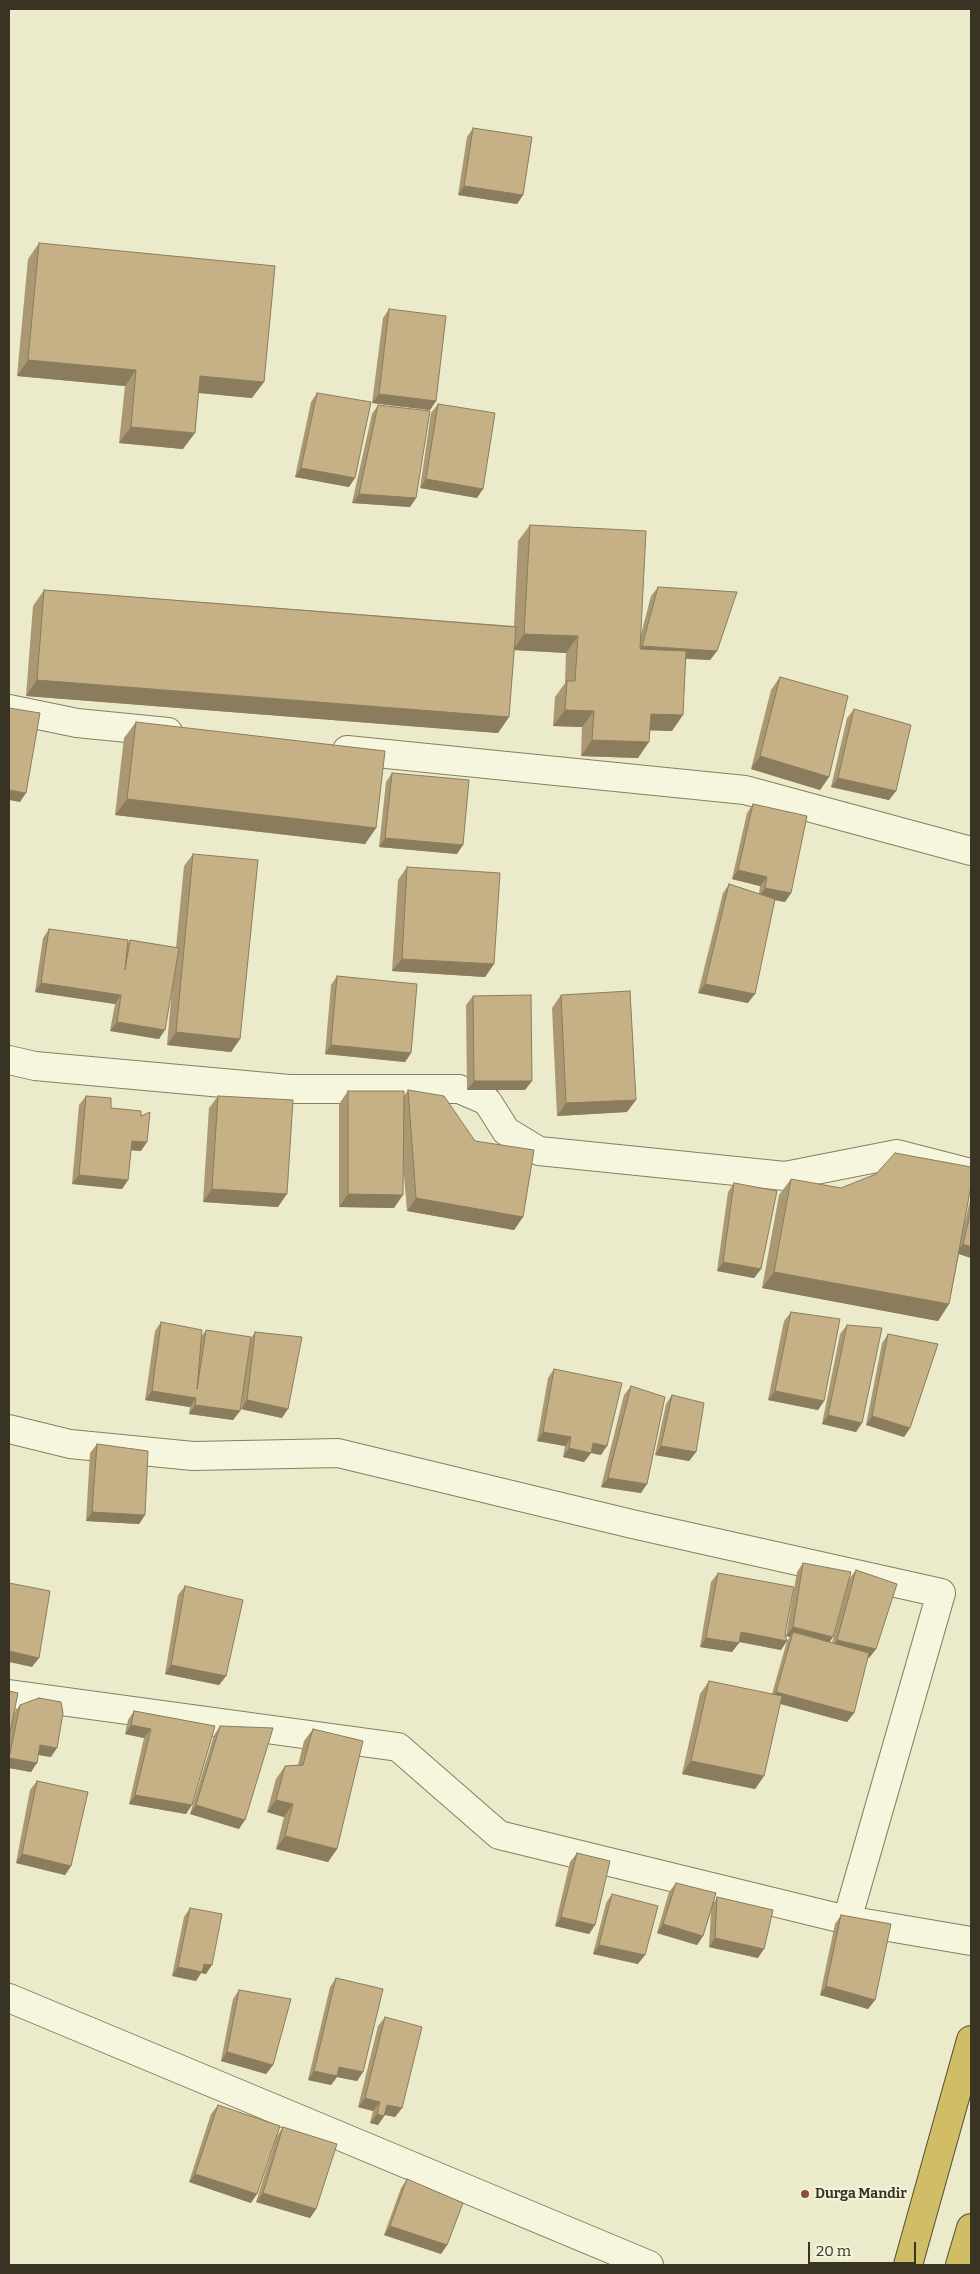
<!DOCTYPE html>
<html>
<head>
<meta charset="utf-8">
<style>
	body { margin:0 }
	#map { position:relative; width:980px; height:2274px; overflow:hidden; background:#ebeacb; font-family:Bitter,serif }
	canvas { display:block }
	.frame { position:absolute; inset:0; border:10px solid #393323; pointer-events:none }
	.scale { position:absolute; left:808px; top:2242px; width:108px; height:22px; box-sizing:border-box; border:2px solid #393323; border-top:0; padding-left:6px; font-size:15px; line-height:18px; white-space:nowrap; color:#393323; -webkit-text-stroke:4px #f3f2da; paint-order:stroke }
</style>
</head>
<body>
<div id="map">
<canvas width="980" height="2274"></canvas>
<div class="frame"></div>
<div class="scale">20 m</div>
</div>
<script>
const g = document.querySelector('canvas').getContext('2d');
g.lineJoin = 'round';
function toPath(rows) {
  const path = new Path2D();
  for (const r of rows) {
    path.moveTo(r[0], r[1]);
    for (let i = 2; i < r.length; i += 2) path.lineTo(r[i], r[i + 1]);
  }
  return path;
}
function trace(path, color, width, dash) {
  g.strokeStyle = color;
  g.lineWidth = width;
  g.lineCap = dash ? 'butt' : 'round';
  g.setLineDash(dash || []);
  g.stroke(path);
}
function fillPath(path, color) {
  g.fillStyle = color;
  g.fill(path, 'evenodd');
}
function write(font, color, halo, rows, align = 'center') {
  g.font = font + ' Bitter,serif';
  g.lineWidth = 4.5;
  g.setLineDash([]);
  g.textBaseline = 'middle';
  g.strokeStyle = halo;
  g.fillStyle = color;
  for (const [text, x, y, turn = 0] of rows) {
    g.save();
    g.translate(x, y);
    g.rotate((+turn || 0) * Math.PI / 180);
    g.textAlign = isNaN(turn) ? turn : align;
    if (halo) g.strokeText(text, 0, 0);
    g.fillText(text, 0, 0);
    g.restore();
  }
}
const street = toPath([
	[9,709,77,723,168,732],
	[347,750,745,790,971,851],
	[9,1060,35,1066,289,1089,459,1089,487,1101,506,1131,539,1151,785,1176,897,1154,971,1173],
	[9,1429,70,1444,193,1456,338,1453,632,1524,941,1593,847,1920],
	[9,1694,398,1747,499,1835,847,1920,971,1941],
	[9,1998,649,2265]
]);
const highway = toPath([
	[908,2265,971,2040],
	[960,2265,971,2228]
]);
trace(street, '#867f61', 30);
trace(highway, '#554c34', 30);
trace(street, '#f6f5de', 28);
trace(highway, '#d0bd66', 28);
fillPath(toPath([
	[473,128,523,195,517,204,458,195,467,137],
	[39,243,252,398,199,393,183,449,119,443,125,386,17,376,28,259],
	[389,309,436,401,430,410,372,403,383,318],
	[317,393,349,487,295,477,311,402],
	[438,404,477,498,420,488,431,413],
	[378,405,416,498,410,507,352,503,372,414],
	[530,525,640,638,651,596,658,587,717,651,710,660,686,659,672,731,650,730,638,758,581,756,582,727,553,726,555,697,565,683,566,653,514,650,509,717,498,733,26,696,33,606,44,590,514,626,518,541],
	[780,677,829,777,820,790,751,769,771,690],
	[854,709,896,791,889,800,831,787,847,718],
	[136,722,376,828,365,844,115,815,124,738],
	[392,773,457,854,379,847,386,782],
	[753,804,791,893,785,902,775,900,748,1003,698,993,723,893,729,884,759,894,760,886,732,879,747,813],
	[193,854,240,1039,231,1052,167,1045,172,988,159,1039,110,1031,115,1004,35,992,43,938,49,929,128,943,130,940,176,948,184,866],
	[407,867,494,964,485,977,392,971,398,880],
	[337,976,411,1053,405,1062,325,1054,331,985],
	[561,995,627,1112,557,1116,552,1008],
	[473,996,525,1090,467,1090,466,1005],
	[408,1090,523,1217,514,1230,407,1211,403,1164,394,1208,339,1207,339,1104,348,1091,404,1096],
	[86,1096,111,1108,141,1116,141,1151,131,1150,128,1180,122,1189,72,1184,79,1105],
	[218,1096,278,1207,203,1202,209,1108],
	[791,1179,965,1221,971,1196,971,1258,959,1254,949,1304,938,1321,762,1288,779,1195],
	[734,1183,761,1269,754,1278,717,1271,728,1192],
	[791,1312,824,1401,818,1410,768,1400,784,1321],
	[161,1322,201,1337,206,1330,251,1338,255,1332,282,1418,241,1409,243,1392,240,1411,233,1420,189,1414,190,1407,145,1400,155,1331],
	[847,1325,862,1423,856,1432,822,1424,840,1334],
	[888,1334,910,1428,904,1437,866,1425,882,1343],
	[554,1369,601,1455,591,1453,584,1462,563,1457,565,1446,537,1441,548,1378],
	[631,1386,641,1493,601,1487,624,1395],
	[672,1395,696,1452,689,1461,655,1455,666,1404],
	[97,1444,145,1515,139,1524,86,1521,90,1453],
	[803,1563,829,1642,832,1643,849,1579,856,1570,876,1649,869,1658,867,1657,854,1713,847,1722,780,1704,764,1776,755,1789,682,1774,700,1694,709,1681,772,1694,787,1641,790,1637,786,1636,797,1572],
	[718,1573,781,1650,739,1642,732,1652,700,1647,711,1582],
	[185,1586,226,1676,219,1685,165,1674,178,1595],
	[9,1691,14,1713,20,1705,51,1757,38,1755,31,1772,9,1768],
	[134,1711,215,1726,186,1814,129,1804,144,1738,125,1734,128,1720],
	[220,1726,239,1829,190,1814,214,1735],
	[313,1729,337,1849,328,1862,276,1849,284,1817,267,1812,276,1779,285,1766,298,1765,304,1741],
	[37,1781,71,1866,65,1875,16,1863,30,1790],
	[577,1853,595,1925,589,1934,555,1926,570,1862],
	[676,1883,714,1902,717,1897,758,1958,709,1947,711,1912,703,1936,697,1945,657,1933,669,1892],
	[612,1894,638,1964,593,1954,606,1903],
	[190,1908,206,1974,201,1973,196,1981,172,1976,184,1917],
	[841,1915,875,2000,868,2009,820,1995,835,1924],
	[336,1978,363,2072,357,2081,337,2077,331,2085,308,2080,330,1987],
	[239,1990,273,2065,266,2074,221,2061,233,1999],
	[385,2017,402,2108,395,2117,385,2115,378,2125,370,2123,373,2111,358,2107,378,2026],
	[218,2105,251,2203,189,2182,211,2114],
	[283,2127,316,2209,310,2218,256,2202,277,2136],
	[407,2179,447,2245,441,2254,384,2235,401,2188]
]), '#a99872');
fillPath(toPath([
	[464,186,523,195,517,204,458,195],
	[28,360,136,370,125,386,17,376],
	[200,376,264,382,252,398,189,392],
	[379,394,436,401,430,410,372,403],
	[131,427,195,433,183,449,119,443],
	[301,468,355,478,349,487,295,477],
	[426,479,483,489,477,498,420,488],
	[359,494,416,498,410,507,352,503],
	[524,634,578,636,566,653,513,650],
	[642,646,717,651,710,660,636,655],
	[37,680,509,717,498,733,26,696],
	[565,710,594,711,582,727,553,726],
	[651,714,683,715,672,731,639,730],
	[592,740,649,742,638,758,581,756],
	[760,756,829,777,820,790,751,769],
	[838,778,896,791,889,800,831,787],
	[9,790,26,793,20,802,9,800],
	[127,799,376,828,365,844,115,815],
	[385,838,463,845,457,854,379,847],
	[738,870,767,877,760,886,732,879],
	[765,888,791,893,785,902,759,897],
	[402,959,494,964,485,977,392,971],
	[41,983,121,995,115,1004,35,992],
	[705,984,755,994,748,1003,698,993],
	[117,1022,165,1030,159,1039,110,1031],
	[176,1032,240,1039,231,1052,167,1045],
	[331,1045,411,1053,405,1062,325,1054],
	[474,1081,532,1081,525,1090,467,1090],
	[636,1100,627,1112,557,1116,566,1103],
	[132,1141,147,1142,141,1151,126,1150],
	[79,1175,128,1180,122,1189,72,1184],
	[212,1189,287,1194,278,1207,203,1202],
	[348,1194,403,1195,394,1208,339,1207],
	[416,1198,523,1217,514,1230,407,1211],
	[963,1244,971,1247,971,1258,956,1253],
	[723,1262,761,1269,754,1278,717,1271],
	[774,1272,949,1304,938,1321,762,1288],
	[152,1391,196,1398,190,1407,145,1400],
	[775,1391,824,1401,818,1410,768,1400],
	[247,1400,288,1409,282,1418,241,1409],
	[195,1405,240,1411,233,1420,189,1414],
	[828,1415,862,1423,856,1432,822,1424],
	[872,1416,910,1428,904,1437,866,1425],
	[543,1432,571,1437,565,1446,537,1441],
	[593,1443,607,1446,601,1455,587,1452],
	[661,1446,696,1452,689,1461,655,1455],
	[569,1448,591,1453,584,1462,563,1457],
	[608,1478,647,1484,641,1493,601,1487],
	[92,1512,145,1515,139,1524,86,1521],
	[793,1627,833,1637,827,1646,793,1632,790,1637,786,1636],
	[741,1632,787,1641,781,1650,735,1641],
	[706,1638,739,1643,732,1652,700,1647],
	[837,1640,876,1649,869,1658,830,1649],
	[9,1651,39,1658,32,1667,9,1662],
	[171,1665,226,1676,219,1685,165,1674],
	[776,1692,854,1713,847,1722,770,1701],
	[131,1725,151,1729,144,1738,125,1734],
	[40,1745,57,1748,51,1757,34,1754],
	[9,1758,37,1763,31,1772,9,1768],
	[691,1761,764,1776,755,1789,682,1774],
	[135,1795,192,1805,186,1814,129,1804],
	[276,1800,293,1804,284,1817,267,1812],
	[196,1805,245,1820,239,1829,190,1814],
	[285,1836,337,1849,328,1862,276,1849],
	[22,1854,71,1866,65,1875,16,1863],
	[561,1917,595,1925,589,1934,555,1926],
	[663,1924,703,1936,697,1945,657,1933],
	[715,1938,764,1949,758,1958,709,1947],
	[599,1945,645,1955,638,1964,593,1954],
	[204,1964,212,1965,206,1974,201,1973,196,1981,172,1976,178,1967],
	[826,1986,875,2000,868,2009,820,1995],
	[227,2052,273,2065,266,2074,221,2061],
	[339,2067,363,2072,357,2081,337,2077,331,2085,308,2080,314,2071],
	[365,2098,380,2102,373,2111,358,2107],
	[387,2105,402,2108,395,2117,381,2114],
	[377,2114,384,2116,378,2125,370,2123],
	[195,2174,257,2194,251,2203,189,2182],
	[263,2193,316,2209,310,2218,256,2202],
	[390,2226,447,2245,441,2254,384,2235]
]), '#8a7c5d');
const building = toPath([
	[473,128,532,137,523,195,464,186,473,128],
	[39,243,275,266,264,382,200,376,195,433,131,427,136,370,28,360,39,243],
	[389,309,446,316,436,401,379,394,389,309],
	[317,393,371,402,355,478,301,468,317,393],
	[438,404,495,413,483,489,426,479,438,404],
	[378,405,430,411,416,498,359,494,378,405],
	[530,525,646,531,640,649,686,651,683,715,651,714,649,742,592,740,594,711,565,710,567,681,575,681,578,636,524,634,530,525],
	[658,587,737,592,717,651,642,646,658,587],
	[44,590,516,627,509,717,37,680,44,590],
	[780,677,848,696,829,777,760,756,780,677],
	[9,708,40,713,26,793,9,790,9,708],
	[854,709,911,725,896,791,838,778,854,709],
	[136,722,385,751,376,828,127,799,136,722],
	[392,773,469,780,463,845,385,838,392,773],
	[753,804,807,816,791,893,765,888,767,877,738,870,753,804],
	[193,854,258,860,240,1039,176,1032,193,854],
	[407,867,500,873,494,964,402,959,407,867],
	[729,884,775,899,755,994,705,984,729,884],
	[49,929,128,940,125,970,130,940,179,948,165,1030,117,1022,121,995,41,983,49,929],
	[337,976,417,984,411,1053,331,1045,337,976],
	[630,991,636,1100,566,1103,561,995,630,991],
	[531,995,532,1081,474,1081,473,996,531,995],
	[408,1090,444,1096,475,1141,534,1150,523,1217,416,1198,408,1090],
	[348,1091,404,1091,403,1195,348,1194,348,1091],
	[86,1096,111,1098,111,1108,141,1111,141,1116,150,1112,147,1142,132,1141,128,1180,79,1175,86,1096],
	[218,1096,293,1100,287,1194,212,1189,218,1096],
	[895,1153,971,1167,971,1186,949,1304,774,1272,791,1179,841,1188,876,1174,895,1153],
	[734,1183,777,1191,761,1269,723,1262,734,1183],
	[971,1211,971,1247,963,1244,971,1211],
	[791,1312,840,1319,824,1401,775,1391,791,1312],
	[161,1322,202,1330,197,1389,206,1330,251,1337,240,1411,195,1405,196,1398,152,1391,161,1322],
	[847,1325,882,1328,862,1423,828,1415,847,1325],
	[255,1332,302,1337,288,1409,247,1400,255,1332],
	[888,1334,938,1344,910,1428,872,1416,888,1334],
	[554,1369,622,1383,607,1446,593,1443,591,1453,569,1448,571,1437,543,1432,554,1369],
	[631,1386,665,1397,647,1484,608,1478,631,1386],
	[672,1395,704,1403,696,1452,661,1446,672,1395],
	[97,1444,148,1451,145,1515,92,1512,97,1444],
	[803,1563,851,1572,833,1637,793,1627,803,1563],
	[856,1570,897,1584,876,1649,837,1640,856,1570],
	[718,1573,794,1587,785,1634,787,1641,741,1632,739,1643,706,1638,718,1573],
	[9,1583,50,1591,39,1658,9,1651,9,1583],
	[185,1586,243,1600,226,1676,171,1665,185,1586],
	[793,1632,869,1653,854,1713,776,1692,793,1632],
	[709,1681,782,1696,764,1776,691,1761,709,1681],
	[9,1691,18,1693,9,1737,9,1691],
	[39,1698,61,1702,63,1713,57,1748,40,1745,37,1763,9,1758,20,1705,39,1698],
	[134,1711,215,1726,192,1805,135,1795,151,1729,131,1725,134,1711],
	[220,1726,273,1728,245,1820,196,1805,220,1726],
	[313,1729,363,1741,337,1849,285,1836,293,1804,276,1800,285,1766,303,1765,313,1729],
	[37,1781,88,1792,71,1866,22,1854,37,1781],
	[577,1853,610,1861,595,1925,561,1917,577,1853],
	[676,1883,716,1893,703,1936,663,1924,676,1883],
	[612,1894,658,1906,645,1955,599,1945,612,1894],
	[717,1897,773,1910,764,1949,715,1938,717,1897],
	[190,1908,222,1914,212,1965,204,1964,202,1972,178,1967,190,1908],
	[841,1915,891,1924,875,2000,826,1986,841,1915],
	[336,1978,383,1989,363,2072,339,2067,337,2076,314,2071,336,1978],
	[239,1990,291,1999,273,2065,227,2052,239,1990],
	[385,2017,422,2027,402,2108,387,2105,384,2116,377,2114,380,2102,365,2098,385,2017],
	[218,2105,280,2126,257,2194,195,2174,218,2105],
	[283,2127,337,2144,316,2209,263,2193,283,2127],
	[407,2179,463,2203,447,2245,390,2226,407,2179]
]);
fillPath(building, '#c5b185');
trace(building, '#8a7c5d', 1);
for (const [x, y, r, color] of [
	[805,2194,5,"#904d37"]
]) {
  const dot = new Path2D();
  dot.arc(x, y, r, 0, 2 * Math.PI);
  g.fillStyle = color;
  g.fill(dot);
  trace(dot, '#f3f2da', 2);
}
write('bold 14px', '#393323', '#f3f2da', [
	["Durga Mandir",815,2194]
], 'left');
</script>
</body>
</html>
